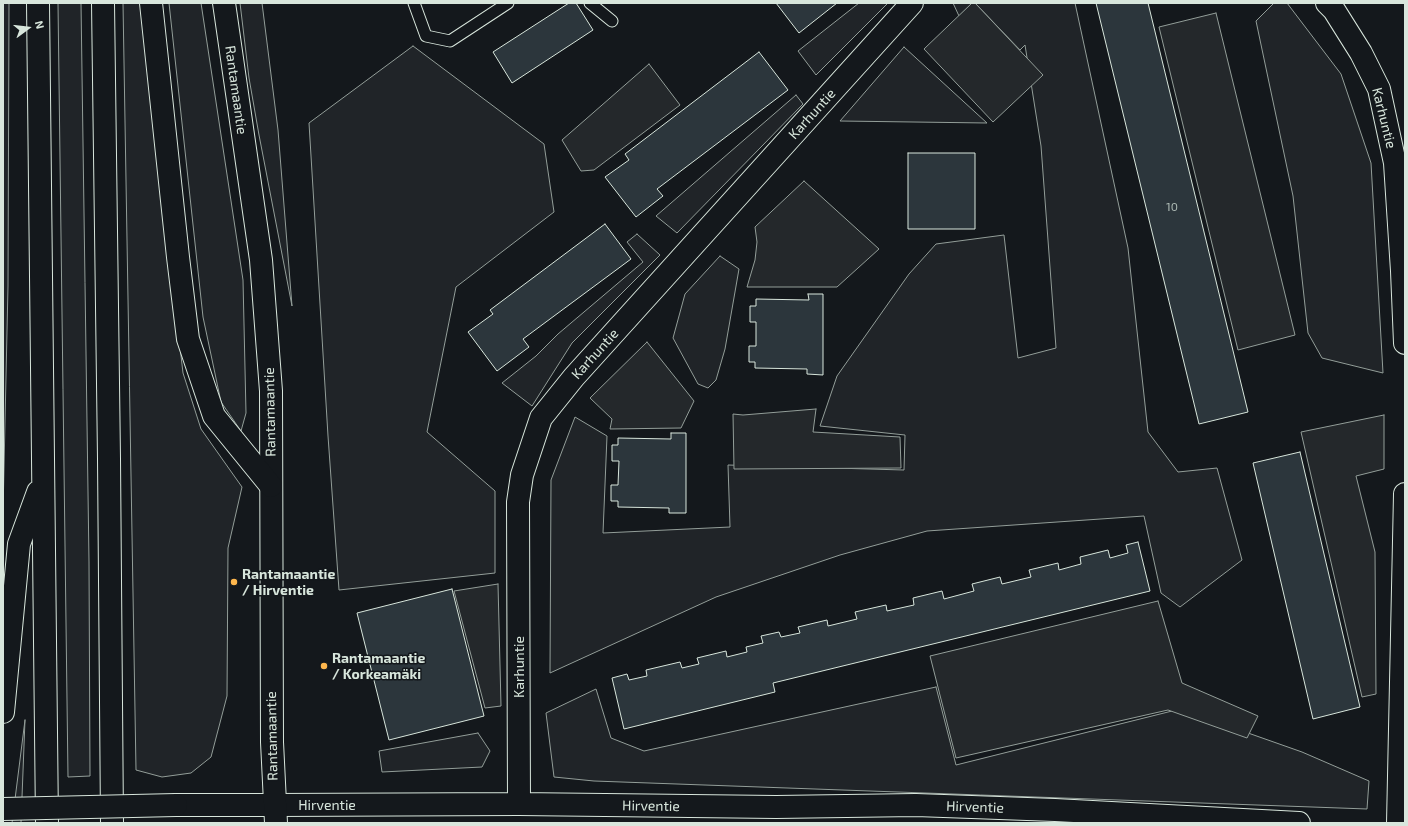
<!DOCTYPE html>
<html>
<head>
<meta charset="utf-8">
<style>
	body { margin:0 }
	#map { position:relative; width:1408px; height:826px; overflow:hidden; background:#14181c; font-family:"Exo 2",sans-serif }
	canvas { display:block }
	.frame { position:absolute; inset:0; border:4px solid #d8e6dc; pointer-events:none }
	.north { position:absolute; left:8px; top:8px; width:40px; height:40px; -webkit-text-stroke:3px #14181c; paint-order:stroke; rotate:75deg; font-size:11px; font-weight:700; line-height:16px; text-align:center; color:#d8e6dc }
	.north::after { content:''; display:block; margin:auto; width:14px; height:18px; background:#d8e6dc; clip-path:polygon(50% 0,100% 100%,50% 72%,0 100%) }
</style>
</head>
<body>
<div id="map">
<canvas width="1408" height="826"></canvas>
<div class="frame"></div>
<div class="north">N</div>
</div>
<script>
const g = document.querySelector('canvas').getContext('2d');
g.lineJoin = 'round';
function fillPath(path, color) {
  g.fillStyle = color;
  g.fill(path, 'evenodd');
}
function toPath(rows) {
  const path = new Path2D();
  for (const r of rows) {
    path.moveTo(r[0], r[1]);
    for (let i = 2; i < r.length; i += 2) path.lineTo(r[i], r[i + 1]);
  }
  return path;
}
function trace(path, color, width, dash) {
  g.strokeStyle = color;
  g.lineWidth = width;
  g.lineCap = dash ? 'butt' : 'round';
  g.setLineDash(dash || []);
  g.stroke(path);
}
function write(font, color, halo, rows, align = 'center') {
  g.font = font + ' "Exo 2",sans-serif';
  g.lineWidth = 3;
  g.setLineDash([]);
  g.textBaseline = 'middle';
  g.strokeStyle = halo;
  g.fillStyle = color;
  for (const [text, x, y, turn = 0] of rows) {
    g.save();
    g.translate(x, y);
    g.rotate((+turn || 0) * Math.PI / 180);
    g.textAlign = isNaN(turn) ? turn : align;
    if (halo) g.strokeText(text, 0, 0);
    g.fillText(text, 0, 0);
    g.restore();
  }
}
const green = toPath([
	[3,3,9,3,8,286,3,513,3,3],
	[58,3,81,3,89,562,90,776,68,777,58,3],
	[123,3,140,3,183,373,201,429,242,487,228,548,227,696,211,757,191,773,162,777,136,770,123,3],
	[169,3,201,3,243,280,246,413,241,431,221,402,203,317,169,3],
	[240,3,262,3,278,130,292,306,259,135,249,78,240,3],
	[859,3,888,3,816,75,798,51,859,3],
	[953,3,972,3,959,16,953,3],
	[975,3,1075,3,1128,248,1148,432,1178,472,1217,468,1242,560,1180,607,1161,593,1144,516,927,531,840,555,716,597,550,673,551,480,575,417,607,436,603,533,730,527,728,465,904,470,905,435,820,426,837,376,909,274,936,244,1004,235,1018,358,1056,348,1041,146,1025,45,1020,50,975,3],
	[1274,3,1287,3,1341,74,1371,163,1383,373,1322,358,1308,333,1293,196,1256,21,1274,3],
	[413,46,544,144,554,212,456,287,427,432,495,491,495,573,339,590,328,436,309,123,413,46],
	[904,47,987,123,840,121,904,47],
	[796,95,803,104,677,233,656,216,796,95],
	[637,234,660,255,572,343,532,406,502,383,536,356,558,334,643,262,627,242,637,234],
	[720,256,739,269,725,349,716,380,708,388,698,384,673,338,685,294,720,256],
	[936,687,956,765,1180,709,1302,752,1369,781,1367,809,594,781,554,777,546,713,596,689,611,738,644,751,936,687],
	[25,720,21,823,12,823,25,720],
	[478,733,490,751,482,767,382,772,379,751,478,733]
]);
fillPath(green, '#202428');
trace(green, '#939e99', 1);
const parking = toPath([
	[972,3,975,3,1043,75,993,122,924,49,972,3],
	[1216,13,1295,335,1238,350,1159,27,1216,13],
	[649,64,680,105,594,170,581,171,562,140,649,64],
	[804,181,879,249,837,287,747,287,755,260,757,242,755,227,804,181],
	[647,342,694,401,681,428,610,429,612,419,590,398,647,342],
	[816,409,813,432,900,437,901,468,734,469,733,414,743,415,816,409],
	[1384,415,1384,469,1356,476,1375,552,1376,694,1362,697,1301,432,1384,415],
	[498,584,501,706,485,708,454,591,498,584],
	[1158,601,1182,683,1258,716,1247,738,1168,710,956,758,930,656,1158,601]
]);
fillPath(parking, '#24282b');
trace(parking, '#939e99', 1);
const building = toPath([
	[569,3,576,3,593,30,512,83,493,52,569,3],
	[776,3,837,3,799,33,776,3],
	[1096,3,1148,3,1248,412,1199,424,1096,3],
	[759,52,788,90,657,189,663,196,636,217,605,177,629,160,625,154,759,52],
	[908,153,975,153,975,229,908,229,908,153],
	[605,224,631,259,523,339,529,347,497,371,468,332,493,314,490,310,605,224],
	[808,294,823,294,823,375,807,374,807,369,755,368,755,362,749,362,749,346,756,346,756,322,750,322,750,306,756,306,756,299,809,300,808,294],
	[671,433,686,433,686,513,669,513,669,508,618,507,618,501,611,501,611,485,618,485,619,461,612,461,612,445,618,445,618,438,671,439,671,433],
	[1300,452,1360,707,1313,719,1253,463,1300,452],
	[1138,542,1150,591,773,683,775,692,624,729,612,678,627,674,629,680,647,676,646,670,680,662,682,668,699,664,697,658,726,651,727,657,747,652,746,647,763,643,761,636,779,632,781,637,800,633,798,627,827,620,828,626,857,619,855,612,886,605,887,611,914,605,913,598,942,591,944,599,974,591,972,584,1000,577,1002,584,1031,577,1029,570,1058,563,1059,570,1081,564,1080,557,1108,550,1110,558,1128,553,1126,545,1138,542],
	[452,589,484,716,389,740,357,613,452,589]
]);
fillPath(building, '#2c363c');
trace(building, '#d8e6dc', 1);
const service = toPath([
	[414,3,426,36,450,41,508,3],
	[590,3,612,21]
]);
const minor = toPath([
	[1327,3,1334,10,1361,53,1379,89,1395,163,1402,271,1405,343],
	[519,804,518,502,522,475,541,418,574,377,912,3],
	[274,805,519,804,776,807,916,805,1055,810,1299,823],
	[1398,823,1405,494]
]);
const tertiary = toPath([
	[176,805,274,805]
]);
const secondary = toPath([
	[224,3,261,260,271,391,272,742,276,823]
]);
const motorway = toPath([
	[38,3,47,823],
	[103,3,109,459,112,823],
	[151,3,178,257,188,339,214,416,271,486],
	[3,712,19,544,38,492]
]);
trace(service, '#d8e6dc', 13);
trace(minor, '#d8e6dc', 24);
trace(tertiary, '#d8e6dc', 24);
trace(secondary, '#d8e6dc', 24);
trace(motorway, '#d8e6dc', 24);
trace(service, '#14181c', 11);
trace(minor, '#14181c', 22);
trace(tertiary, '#14181c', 22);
trace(secondary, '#14181c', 22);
trace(motorway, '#14181c', 22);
const tertiaryBridge = toPath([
	[3,809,176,805]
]);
trace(tertiaryBridge, '#d8e6dc', 24, []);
trace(tertiaryBridge, '#14181c', 22);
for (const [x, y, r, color] of [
	[234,582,4,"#ffb74d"],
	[324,666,4,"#ffb74d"]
]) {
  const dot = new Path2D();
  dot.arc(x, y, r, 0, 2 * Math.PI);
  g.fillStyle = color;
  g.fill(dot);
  trace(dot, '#14181c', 1.5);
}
write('12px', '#adbab4', null, [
	["10",1172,207]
]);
write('14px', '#d8e6dc', '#14181c', [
	["Rantamaantie",236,90,82],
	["Karhuntie",812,114,-48],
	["Karhuntie",1384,118,76],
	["Karhuntie",595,354,-48],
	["Rantamaantie",270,412,-91],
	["Karhuntie",519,667,-90],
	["Rantamaantie",272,736,-91],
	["Hirventie",327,805],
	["Hirventie",651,806,1],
	["Hirventie",975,807,2]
]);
write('bold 14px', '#d8e6dc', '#14181c', [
	["Rantamaantie",242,574],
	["/ Hirventie",242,590],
	["Rantamaantie",332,658],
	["/ Korkeamäki",332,674]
], 'left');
</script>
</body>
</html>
